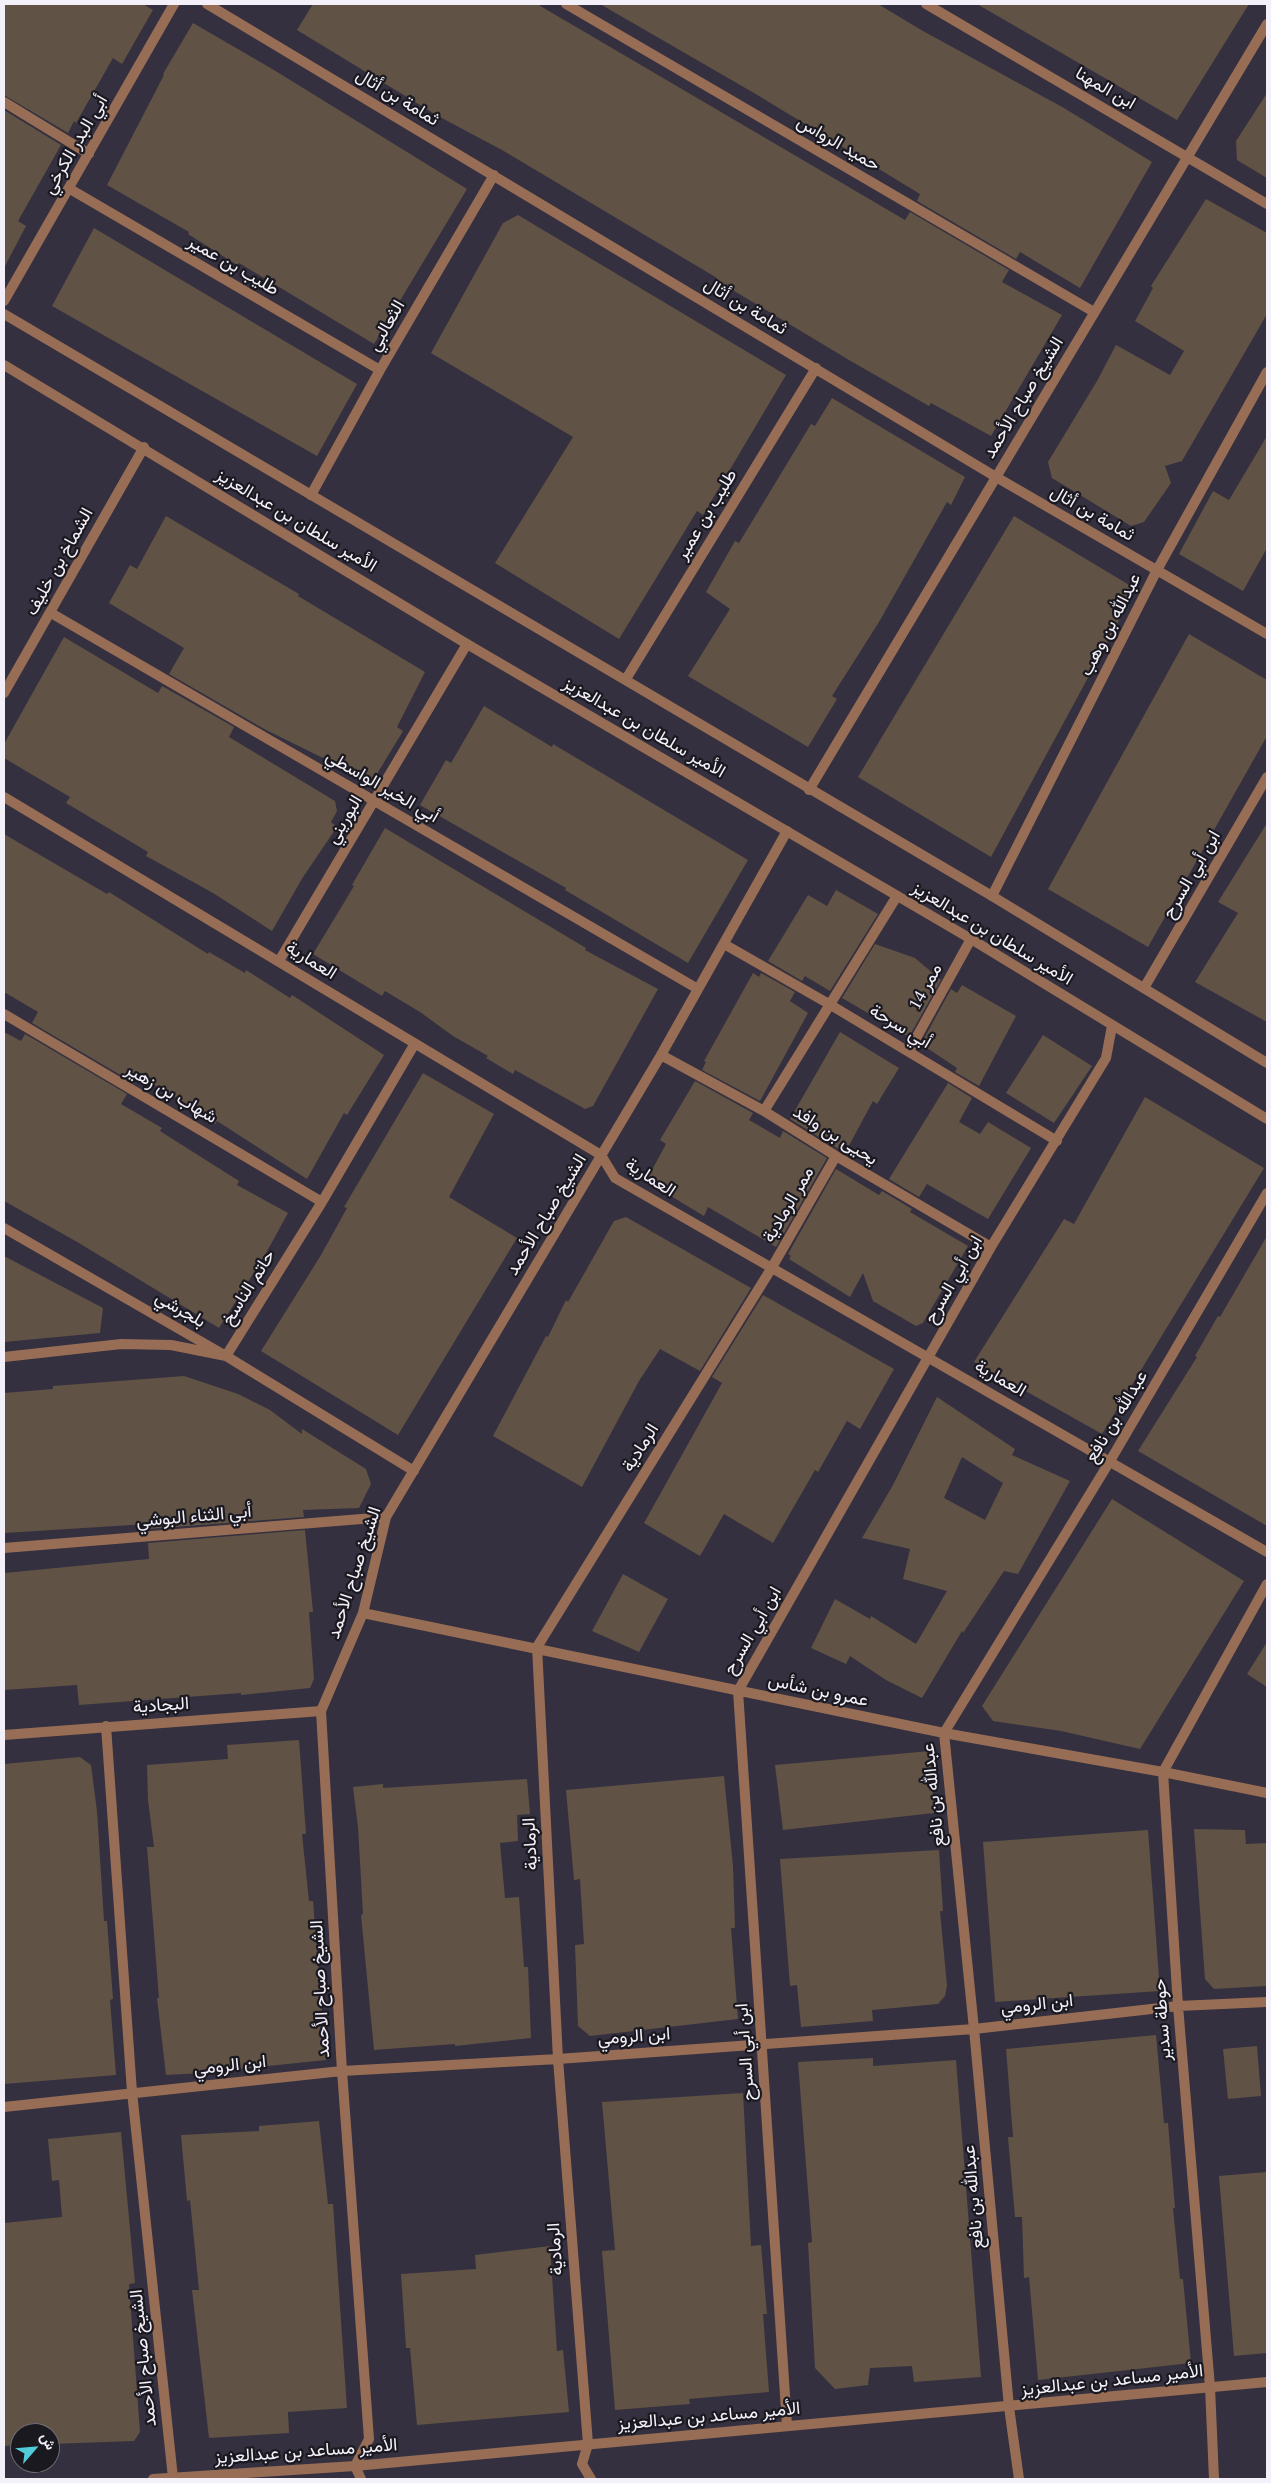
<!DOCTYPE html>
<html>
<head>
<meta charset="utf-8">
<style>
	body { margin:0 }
	#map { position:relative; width:1271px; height:2483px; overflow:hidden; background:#35303f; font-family:"Times New Roman",Vazirmatn,serif }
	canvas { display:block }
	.frame { position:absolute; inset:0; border:5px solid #f3f0fa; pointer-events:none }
	.north { position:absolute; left:10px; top:2423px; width:50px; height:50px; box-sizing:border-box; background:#1b1920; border:1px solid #716f77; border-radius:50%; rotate:63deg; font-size:14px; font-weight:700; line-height:20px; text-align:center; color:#f3f0fa }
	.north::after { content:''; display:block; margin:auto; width:18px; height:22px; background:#52cbd8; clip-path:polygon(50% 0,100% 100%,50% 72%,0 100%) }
</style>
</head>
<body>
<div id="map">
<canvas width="1271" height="2483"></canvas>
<div class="frame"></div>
<div class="north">ش</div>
</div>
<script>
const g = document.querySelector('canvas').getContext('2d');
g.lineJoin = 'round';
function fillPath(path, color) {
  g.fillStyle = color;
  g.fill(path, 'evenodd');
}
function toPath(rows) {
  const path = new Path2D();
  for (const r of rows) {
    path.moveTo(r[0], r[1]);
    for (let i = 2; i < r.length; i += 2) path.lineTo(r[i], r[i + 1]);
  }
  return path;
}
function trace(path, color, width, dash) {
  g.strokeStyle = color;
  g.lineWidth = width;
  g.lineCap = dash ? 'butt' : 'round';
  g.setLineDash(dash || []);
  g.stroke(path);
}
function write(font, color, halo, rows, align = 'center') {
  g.font = font + ' "Times New Roman",Vazirmatn,serif';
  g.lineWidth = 4.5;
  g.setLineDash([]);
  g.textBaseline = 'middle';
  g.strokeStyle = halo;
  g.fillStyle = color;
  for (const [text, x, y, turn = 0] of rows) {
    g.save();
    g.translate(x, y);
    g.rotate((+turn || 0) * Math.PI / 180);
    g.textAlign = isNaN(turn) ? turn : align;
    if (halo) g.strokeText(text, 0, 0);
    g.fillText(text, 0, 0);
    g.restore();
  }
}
fillPath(toPath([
	[4,4,143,4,153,10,122,64,113,58,76,123,74,121,68,133,4,95],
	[313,4,537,4,905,220,910,212,1009,270,1002,282,1062,315,991,436,931,403,929,406,849,360,716,280,717,278,502,150,438,116,297,30],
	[600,4,878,4,923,31,1064,108,1152,162,1080,288,1020,252,1016,259,917,201,920,194,754,93],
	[977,4,1249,4,1177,120],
	[193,23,274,70,467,189,374,344,239,263,237,265,188,234,189,232,107,185,164,75,163,74],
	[1267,93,1267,178,1237,160,1236,141],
	[4,110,61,145,18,221,26,226,4,268],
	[1206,199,1267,233,1267,314,1182,461,1165,466,1171,483,1144,522,1131,526,1052,478,1048,462,1097,381,1116,345,1170,375,1184,351,1135,321,1153,288,1151,286],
	[518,215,786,375,703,515,697,511,619,639,495,563,573,437,431,353,503,223],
	[94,228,357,384,317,456,52,306],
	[832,398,965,477,951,505,947,502,879,622,832,696,837,699,808,747,688,676,730,609,706,592,735,541,739,543,811,424,815,426],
	[1267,436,1267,548,1243,591,1179,554,1213,491,1229,500],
	[166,516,299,594,298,596,425,672,397,727,403,731,372,782,266,730,169,674,184,648,109,603,130,565,137,569],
	[1014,516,1136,589,991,857,858,777],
	[1189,634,1267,680,1267,736,1148,947,1048,889],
	[64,637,158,693,162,686,234,727,229,737,335,801,337,811,331,822,337,827,303,877,272,931,213,893,146,856,148,852,66,803,70,797,4,758,4,744],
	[484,706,552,747,553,744,748,860,688,963,565,890,566,888,420,805,446,760,451,763],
	[1267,823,1267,1022,1195,982,1238,913,1218,902],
	[385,828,586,948,585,950,658,989,593,1106,585,1109,515,1070,513,1074,486,1058,488,1056,453,1036,420,1012,385,991,382,996,313,954,354,886,352,885],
	[4,834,107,894,109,892,208,954,209,952,245,973,246,970,290,998,292,995,384,1055,347,1115,344,1113,307,1179,217,1121,215,1124,169,1093,137,1076,134,1083,32,1023,38,1012,4,992],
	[836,890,878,914,830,991,805,976,802,981,768,961,808,895,827,906],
	[875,944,915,958,941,980,909,1037,842,998],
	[753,973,759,977,761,973,795,992,790,1001,808,1013,760,1101,702,1070,706,1062,704,1061],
	[962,985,1016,1016,979,1086,955,1072,957,1068,921,1044,951,989,957,993],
	[4,1032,21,1041,25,1034,127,1094,121,1104,162,1128,160,1131,239,1181,237,1185,288,1213,265,1255,219,1328,79,1243,4,1201],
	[840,1032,899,1068,877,1104,873,1101,845,1153,790,1119],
	[1043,1035,1092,1066,1054,1123,1006,1093],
	[423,1073,494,1114,449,1197,517,1238,398,1435,261,1351,321,1255,347,1208,344,1207],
	[695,1081,753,1113,749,1120,780,1138,783,1131,827,1158,776,1247,708,1207,704,1216,646,1181,666,1144,660,1140],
	[948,1083,972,1098,959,1122,980,1134,988,1122,1031,1148,988,1219,927,1184,919,1197,889,1179],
	[1145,1097,1264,1168,1102,1434,974,1362,1064,1219,1074,1224],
	[836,1169,879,1195,882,1191,912,1209,910,1212,968,1246,923,1323,916,1326,873,1301,863,1273,850,1297,789,1259,791,1256,788,1254],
	[626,1217,751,1288,700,1371,660,1349,639,1381,582,1487,493,1436,546,1336,548,1337,566,1300,568,1302,614,1221],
	[1267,1236,1267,1526,1138,1451,1197,1357,1195,1356,1218,1316,1220,1317],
	[4,1256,103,1308,100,1333,4,1342],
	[763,1295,894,1369,860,1429,847,1421,818,1472,815,1470,773,1543,724,1514,700,1556,644,1523,722,1383,712,1377],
	[184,1376,238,1394,270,1410,302,1434,302,1429,366,1469,371,1484,359,1508,303,1510,304,1517,148,1529,147,1524,4,1533,4,1393,53,1389,53,1386],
	[937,1397,1015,1449,1012,1455,1070,1481,1018,1574,1004,1571,963,1633,962,1631,922,1698,886,1680,850,1656,846,1664,811,1648,835,1599,870,1619,871,1616,916,1644,947,1591,903,1579,910,1549,862,1538,893,1485],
	[962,1457,1003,1483,985,1520,944,1498],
	[1112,1499,1244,1581,1140,1749,1061,1731,993,1721,982,1706],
	[305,1530,313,1612,309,1612,314,1679,310,1688,241,1695,241,1693,79,1705,77,1685,4,1690,4,1573,149,1559,148,1543],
	[623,1574,668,1599,639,1652,592,1631],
	[1267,1642,1267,1687,1247,1674],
	[299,1740,306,1834,302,1834,309,1901,313,1901,326,2060,239,2069,240,2071,166,2075,157,1998,159,1998,147,1847,154,1847,148,1800,147,1765,228,1759,227,1745],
	[930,1751,934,1813,783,1830,775,1765],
	[80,1757,91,1765,97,1811,104,1921,107,1921,113,1999,110,2000,116,2075,4,2084,4,1764],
	[724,1776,733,1866,735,1928,731,1928,738,2019,590,2036,578,2026,575,1945,584,1944,580,1879,574,1880,566,1790],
	[527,1779,530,1814,517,1815,518,1841,500,1843,505,1898,519,1897,524,1967,528,1967,531,2038,455,2046,455,2044,374,2050,361,1915,363,1914,358,1827,353,1787,383,1784,383,1788],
	[1194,1829,1245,1830,1246,1844,1267,1843,1267,1986,1214,1989,1205,1979],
	[1148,1830,1160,1991,995,2002,983,1842],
	[939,1850,943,1911,940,1911,947,1986,945,1996,938,2004,872,2010,873,2021,801,2027,797,1985,790,1986,780,1859],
	[1156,2035,1164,2123,1168,2123,1175,2208,1173,2208,1180,2279,1183,2279,1191,2363,1038,2380,1029,2277,1024,2278,1022,2217,1015,2217,1008,2137,1013,2137,1006,2049],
	[1257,2046,1261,2096,1228,2099,1223,2049],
	[873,2058,873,2066,956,2060,981,2377,914,2382,912,2366,870,2368,868,2385,835,2389,815,2368,808,2243,812,2242,798,2062],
	[743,2093,751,2246,761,2245,767,2314,763,2314,769,2392,689,2399,690,2404,615,2410,602,2251,615,2250,602,2102],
	[319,2121,328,2204,333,2204,347,2408,288,2412,289,2433,209,2438,192,2290,199,2290,190,2200,187,2201,181,2135,259,2131,259,2126],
	[121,2132,135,2283,129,2284,140,2432,134,2441,50,2444,50,2433,20,2433,20,2445,4,2446,4,2223,62,2217,59,2180,52,2181,48,2139],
	[1267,2172,1267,2353,1234,2356,1219,2176],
	[550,2246,557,2351,563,2350,569,2412,417,2425,410,2348,406,2348,401,2274,476,2269,475,2255]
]), '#605245');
trace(toPath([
	[909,1051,971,939]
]), '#976e55', 10);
trace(toPath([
	[207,4,996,477,1267,634],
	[566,4,1094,312],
	[926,4,1267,204],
	[4,102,89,154],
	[70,189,380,370],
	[4,301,174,4],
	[311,495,380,370,494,175],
	[51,613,698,989],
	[626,679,816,368],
	[4,693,144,447],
	[809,790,1267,24],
	[4,797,601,1155,615,1178,1267,1552],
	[992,896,1157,570,1267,372],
	[724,944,829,1004,1057,1141],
	[279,961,467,644],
	[1144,988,1267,777],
	[4,1014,322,1202],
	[661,1055,764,1111,836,1156,991,1247],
	[764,1111,897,896],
	[4,1228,226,1356,414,1471],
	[4,1357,121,1344,171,1345,226,1356,322,1202,414,1045],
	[4,1548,386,1517],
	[363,1613,944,1733,1163,1772,1267,1793],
	[106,1726,132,2092,173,2478],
	[4,1735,321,1711],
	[4,2107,342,2071,558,2059,974,2029,1178,2006,1267,2002],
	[787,2425,738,1691,991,1247,1106,1058,1112,1026],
	[361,2479,355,2466,369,2439,342,2071,321,1711,363,1613,386,1517,661,1055,787,831],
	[591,2479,582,2464,588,2444,558,2059,537,1647,771,1269,836,1156],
	[1019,2479,1009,2407,974,2029,944,1733,1110,1461,1267,1193],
	[1214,2479,1210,2387,1178,2006,1163,1772,1267,1584]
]), '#976e55', 10);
trace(toPath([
	[4,314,992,896,1267,1063],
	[4,365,467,644,971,939,1267,1119],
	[153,2479,355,2466,1267,2382]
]), '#976e55', 10);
write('18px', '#f3f0fa', '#1b1920', [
	["ابن المهنا",1105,89,30],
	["ثمامة بن أثال",397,98,31],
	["حميد الرواس",838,144,30],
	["أبي البدر الكرخي",76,145,-60],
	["طليب بن عمير",233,266,30],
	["ثمامة بن أثال",745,307,31],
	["الثعالبي",387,326,-60],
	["الشيخ صباح الأحمد",1024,398,-59],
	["ثمامة بن أثال",1092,514,30],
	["طليب بن عمير",707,515,-59],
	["الأمير سلطان بن عبدالعزيز",296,521,31],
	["الشماخ بن خليف",60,562,-61],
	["عبدالله بن وهب",1111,625,-63],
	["الأمير سلطان بن عبدالعزيز",644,728,30],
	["أبي الخير الواسطي",382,787,30],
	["البوريني",345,820,-59],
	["ابن أبي السرح",1192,875,-60],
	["الأمير سلطان بن عبدالعزيز",992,934,31],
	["العمارية",311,961,32],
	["ممر 14",926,987,-61],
	["أبي سرحة",900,1027,31],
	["شهاب بن زهير",171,1094,30],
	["يحيى بن وافد",835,1136,32],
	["العمارية",650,1178,33],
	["ممر الرمادية",789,1205,-60],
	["الشيخ صباح الأحمد",547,1215,-59],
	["ابن أبي السرح",954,1280,-60],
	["حاتم الناسخ",249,1288,-58],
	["بلجرشي",180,1310,30],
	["العمارية",1000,1379,30],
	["عبدالله بن نافع",1117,1417,-59],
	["الرمادية",641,1448,-58],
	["أبي الثناء البوشي",194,1517,-5],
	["الشيخ صباح الأحمد",355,1573,-72],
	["ابن أبي السرح",753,1631,-60],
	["عمرو بن شأس",818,1691,12],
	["البجادية",161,1706,-4],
	["عبدالله بن نافع",934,1795,-96],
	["الرمادية",531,1844,-93],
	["الشيخ صباح الأحمد",321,1989,-93],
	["ابن الرومي",1037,2005,-6],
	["حوطة سدير",1163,2020,-94],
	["ابن الرومي",634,2037,-4],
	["ابن أبي السرح",746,2052,-94],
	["ابن الرومي",230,2066,-6],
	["عبدالله بن نافع",974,2197,-95],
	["الرمادية",556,2249,-94],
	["الشيخ صباح الأحمد",144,2358,-96],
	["الأمير مساعد بن عبدالعزيز",1112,2381,-6],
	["الأمير مساعد بن عبدالعزيز",709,2417,-5],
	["الأمير مساعد بن عبدالعزيز",306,2452,-4]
]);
</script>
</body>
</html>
